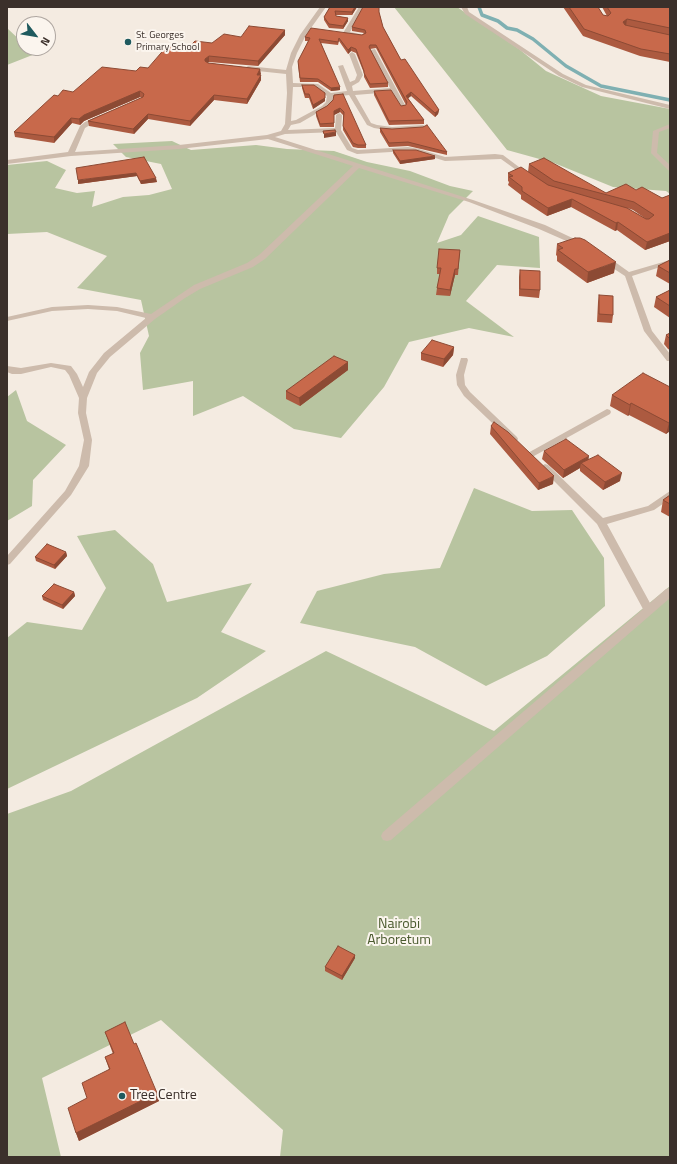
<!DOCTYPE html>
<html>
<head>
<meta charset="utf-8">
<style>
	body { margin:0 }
	#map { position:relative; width:677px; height:1164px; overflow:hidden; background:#f4ebe1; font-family:"Titillium Web",sans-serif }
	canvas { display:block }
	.frame { position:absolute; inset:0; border:8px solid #3b302b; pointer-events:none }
	.north { position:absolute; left:16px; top:16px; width:40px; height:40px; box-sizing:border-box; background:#fbf5ee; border:1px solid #aea6a0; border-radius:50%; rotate:121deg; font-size:11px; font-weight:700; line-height:16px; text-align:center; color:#3b302b }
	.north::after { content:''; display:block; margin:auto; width:14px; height:18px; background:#1f5a5e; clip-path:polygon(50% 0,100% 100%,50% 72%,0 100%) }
</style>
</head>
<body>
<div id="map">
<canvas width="677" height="1164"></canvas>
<div class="frame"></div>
<div class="north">N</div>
</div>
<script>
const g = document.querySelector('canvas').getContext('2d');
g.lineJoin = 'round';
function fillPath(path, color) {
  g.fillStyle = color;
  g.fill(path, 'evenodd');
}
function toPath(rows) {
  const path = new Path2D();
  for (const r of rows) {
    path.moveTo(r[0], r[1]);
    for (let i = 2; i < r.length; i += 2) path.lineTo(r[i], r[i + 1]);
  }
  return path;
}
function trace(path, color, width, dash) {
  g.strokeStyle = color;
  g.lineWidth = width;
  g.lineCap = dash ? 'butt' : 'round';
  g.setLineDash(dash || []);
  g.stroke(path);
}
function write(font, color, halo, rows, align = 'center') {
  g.font = font + ' "Titillium Web",sans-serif';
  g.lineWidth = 4;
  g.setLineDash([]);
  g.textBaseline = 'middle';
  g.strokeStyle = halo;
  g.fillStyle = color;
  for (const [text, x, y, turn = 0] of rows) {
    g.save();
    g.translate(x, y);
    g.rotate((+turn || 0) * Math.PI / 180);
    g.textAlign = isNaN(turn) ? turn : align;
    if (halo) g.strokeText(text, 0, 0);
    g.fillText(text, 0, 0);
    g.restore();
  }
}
fillPath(toPath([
	[394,7,457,7,519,49,546,71,601,96,670,109,670,194,666,191,613,187,554,163,507,150],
	[7,28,24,44,24,48,29,48,35,54,7,65],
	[172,141,191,150,256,145,287,149,334,151,367,162,410,171,450,186,473,191,449,215,437,243,461,235,478,216,539,237,540,268,497,265,466,301,514,337,469,328,409,342,384,387,341,438,294,429,243,396,193,416,193,381,143,390,140,353,149,336,141,300,77,288,107,256,47,232,7,234,7,165,47,161,66,170,55,188,77,193,95,191,92,207,123,197,149,195,172,189,161,164,126,157,113,144],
	[16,390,27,421,66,445,33,480,32,506,7,521,7,397],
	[474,488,532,511,572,510,604,558,605,606,547,656,486,686,415,647,300,623,317,591,384,574,440,568],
	[115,530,153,564,167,602,252,583,221,632,266,651,197,698,7,789,7,638,27,622,82,630,106,588,77,536],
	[670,586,670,1157,280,1157,283,1130,161,1020,42,1078,61,1157,7,1157,7,814,71,791,326,651,494,731]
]), '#b8c4a0');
trace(toPath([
	[479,7,482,15,498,21,507,28,517,30,533,39,566,66,601,86,670,100]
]), '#7fb0b2', 3.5);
fillPath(toPath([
	[670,124,670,128,659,132,657,153,670,165,670,171,668,170,651,153,653,131,670,124]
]), '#cdbbac');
fillPath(toPath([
	[320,7,326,7,306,35,297,53,292,67,293,83,318,84,331,93,347,91,338,66,343,65,350,82,355,80,357,75,349,54,352,52,355,54,363,75,359,82,352,86,353,91,390,88,370,50,375,49,406,107,401,108,392,92,355,95,371,123,377,125,392,127,423,125,426,127,423,129,392,131,374,128,367,125,349,95,333,97,332,102,326,108,300,123,291,125,288,130,335,128,336,115,339,113,342,115,341,130,352,148,358,150,408,147,419,149,445,157,495,154,503,155,531,176,526,177,501,159,445,161,416,152,408,151,357,154,347,150,336,132,285,134,275,137,473,200,545,225,587,245,586,247,580,247,539,229,469,202,359,168,265,259,253,267,200,289,185,298,155,319,110,357,97,373,87,398,86,413,92,440,89,466,71,495,10,564,7,565,7,556,65,491,79,466,84,440,78,413,79,398,69,375,65,370,51,367,21,374,12,374,7,372,7,366,21,368,51,363,71,366,77,374,83,387,89,372,104,353,146,318,117,311,88,309,52,311,7,321,7,317,52,307,88,305,117,307,151,314,194,285,247,263,259,255,353,166,268,139,179,149,71,156,7,164,7,160,68,152,80,126,85,122,100,115,103,117,102,118,85,128,75,152,179,145,267,135,281,131,285,124,287,93,286,74,248,70,245,68,248,66,286,70,291,53,300,35,320,7],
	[293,87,315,87,327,96,326,102,322,106,296,120,291,121,293,87],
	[359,7,365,7,350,32,365,35,362,37,344,34,343,33,359,7],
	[461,7,467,7,469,12,563,74,586,85,670,105,670,109,582,87,559,76,465,14,461,7],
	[602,257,608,257,629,272,670,260,670,264,632,276,652,331,670,354,670,361,667,361,644,331,625,276,602,261,602,257],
	[461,358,467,358,468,360,464,375,465,385,470,392,517,437,518,439,517,441,511,441,464,396,457,385,456,375,461,358],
	[607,409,610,410,611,412,610,414,534,456,528,456,526,454,607,409],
	[545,464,548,465,603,518,648,506,670,491,670,499,654,510,607,524,650,603,666,589,670,588,670,598,391,840,387,841,383,840,381,836,383,832,643,609,597,524,540,467,545,464]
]), '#cdbbac');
fillPath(toPath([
	[330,7,357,7,352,15,336,15,336,16,348,18,348,21,343,29,329,28,324,20,324,17],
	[563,7,598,7,603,15,607,16,602,7,670,7,670,62,640,56,583,36],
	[379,12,383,27,401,60,439,110,438,114,435,117,411,96,408,98,424,120,424,124,389,125,374,95,374,91,401,106,406,105,376,48,370,49,388,83,388,87,370,88,364,77,364,73,356,53,351,51,348,54,339,41,338,45,321,43,340,90,331,91,318,82,300,82,298,64,308,41,305,41,305,37,362,35,364,33,352,31,352,27],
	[285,30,285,35,258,66,209,62,207,63,208,63,260,69,260,75,261,80,247,104,214,100,190,126,148,119,134,134,89,126,88,121,142,98,140,97,84,121,80,125,72,123,54,143,15,137,14,132,58,96,73,92,136,71,148,68,188,48,241,37],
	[302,85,325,93,325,101,313,109,309,98,305,98,302,88],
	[334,95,366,145,366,148,358,148,353,147,343,130,343,115,340,112,334,115,334,127,320,127,316,116,316,112,327,106,333,100],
	[380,128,447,152,447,155,408,146,389,147,380,132],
	[393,150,435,159,400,164,393,153],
	[144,157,157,182,141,184,137,176,78,184],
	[529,164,606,193,636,190,662,198,670,195,670,241,645,250,617,230,615,231,571,207,547,216,521,199,521,195,508,185,509,182,508,181,508,173,528,172],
	[627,208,633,210,646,219],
	[557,244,614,273,587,283,557,261,557,256,556,255],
	[460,250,458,275,455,275,450,296,436,295,437,288,440,274,437,274,437,268],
	[670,260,670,284,656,276,658,266],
	[520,270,540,290,539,298,519,296,519,277],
	[670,290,670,318,654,307,656,297],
	[599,295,613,315,612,323,597,322,598,302],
	[670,333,670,350,668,349,664,344,666,335],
	[454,347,453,355,443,367,421,360,421,353],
	[348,362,348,370,300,406,286,399,286,391],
	[670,387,670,431,666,434,629,415,628,416,610,406,612,395],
	[491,426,553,484,538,490,490,434],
	[544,451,589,460,620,481,603,490,580,471,580,468,563,478,542,459],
	[670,495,670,517,661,512,663,500],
	[66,552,67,556,55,569,36,561,35,557],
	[74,592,75,596,63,609,43,600,42,596],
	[355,955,355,958,342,980,325,971,325,967],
	[105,1032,134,1044,159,1101,79,1141,76,1133,87,1098,109,1069,105,1057,113,1054]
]), '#ac5a40');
fillPath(toPath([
	[355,7,357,7,352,15,352,12],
	[348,18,348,21,343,29,343,26],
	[627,19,626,26,622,29,623,22],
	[285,30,285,35,258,66,258,61],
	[351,47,351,51,348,54,348,50],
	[209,56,209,62,205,64,205,59],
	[260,69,261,74,257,80,257,75],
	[261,75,261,80,247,104,247,99],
	[340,87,340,90,331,91,331,88],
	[140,91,140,97,84,121,80,125,79,119,84,115],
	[411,92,411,96,406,100,406,96],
	[325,93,325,101,313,109,313,105],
	[214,95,214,100,190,126,190,121],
	[340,108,340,112,334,115,334,127,334,111],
	[439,110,438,114,435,117,435,113],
	[148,114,148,119,134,134,133,129],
	[71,118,72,123,54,143,54,137],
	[336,132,336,136,324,138,324,134],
	[435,156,435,159,400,164,400,161],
	[136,173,137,176,78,184,78,180],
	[156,178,157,182,141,184,140,181],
	[572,199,571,207,547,216,548,208],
	[618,222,617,230,615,231,616,223],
	[670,230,670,241,645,250,647,242],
	[616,262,614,273,587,283,588,272],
	[455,269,455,275,450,296,450,290],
	[454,347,453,355,443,367,444,359],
	[348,362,348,370,300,406,299,398],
	[631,403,629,415,628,416,630,405],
	[670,422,670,431,666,434,669,423],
	[589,456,588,464,581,463,580,468,563,478,564,470],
	[622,473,620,481,603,490,605,482],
	[554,476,553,484,538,490,539,483],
	[66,552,67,556,55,569,54,565],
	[74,592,75,596,63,609,62,605],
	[355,955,355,958,342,980,342,976],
	[157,1093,159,1101,79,1141,76,1133]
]), '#8c4a34');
const building = toPath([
	[330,7,355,7,352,12,335,11,336,16,348,18,343,26,329,24,324,17,330,7],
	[363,7,379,7,379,12,383,27,401,60,405,59,439,110,435,113,411,92,406,96,424,120,389,121,374,91,391,90,401,106,406,105,407,102,376,45,370,45,369,47,388,83,370,84,364,73,364,71,356,49,351,47,348,50,339,38,338,42,319,39,340,87,331,88,318,79,300,78,298,61,310,38,305,37,311,28,362,35,366,33,365,30,352,27,363,7],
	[569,7,598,7,603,15,608,16,611,13,607,7,670,7,670,28,627,19,623,22,625,25,670,35,670,54,641,49,584,29,569,7],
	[249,26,285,30,258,61,209,56,205,59,205,61,208,63,260,69,257,75,261,75,247,99,214,95,190,121,148,114,133,129,88,121,143,97,144,94,140,91,84,115,79,119,71,118,54,137,14,132,54,95,58,96,63,90,73,92,102,67,136,71,140,67,148,68,167,46,188,48,195,41,212,43,224,34,241,37,249,26],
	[302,85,314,85,325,93,325,98,313,105,309,94,305,94,302,85],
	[343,94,366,145,358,145,353,143,343,126,344,112,340,108,334,111,334,123,320,124,316,112,327,106,333,100,334,95,343,94],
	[427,125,447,152,408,142,389,143,380,128,392,129,423,127,427,125],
	[335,130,336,132,324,134,323,131,335,130],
	[393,150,416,150,435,156,400,161,393,150],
	[144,157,156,178,140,181,136,173,78,180,76,168,144,157],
	[544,158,606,193,626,184,636,190,642,187,662,198,670,195,670,233,647,242,618,222,616,223,572,199,548,208,522,191,522,187,509,177,513,176,508,173,521,167,548,185,627,208,646,219,649,219,654,215,634,202,554,181,529,164,544,158],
	[575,238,580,238,585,240,616,262,588,272,558,250,563,248,557,244,575,238],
	[439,249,460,250,458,269,455,269,450,290,437,288,441,268,437,268,439,249],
	[670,260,670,273,658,266,670,260],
	[520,270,540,271,540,290,520,289,520,270],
	[670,290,670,306,656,297,670,290],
	[599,295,613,296,613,315,599,314,599,295],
	[670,333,670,339,666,335,670,333],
	[432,340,454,347,444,359,421,353,432,340],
	[334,356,348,362,299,398,286,391,334,356],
	[643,373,670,387,670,422,669,423,631,403,630,405,612,395,643,373],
	[494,422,508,432,554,476,539,483,491,426,494,422],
	[566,439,589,456,564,470,544,451,566,439],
	[598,455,622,473,605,482,581,463,598,455],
	[670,495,670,504,663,500,670,495],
	[47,544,66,552,54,565,35,557,47,544],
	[54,584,74,592,62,605,42,596,54,584],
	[338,946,355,955,342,976,325,967,338,946],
	[125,1022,134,1044,136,1043,157,1093,76,1133,68,1108,87,1098,82,1083,110,1069,105,1057,114,1053,105,1032,125,1022]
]);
fillPath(building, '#c8694b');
trace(building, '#8c4a34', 1);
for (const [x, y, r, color] of [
	[128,42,4,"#1f5a5e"],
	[122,1096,4,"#1f5a5e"]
]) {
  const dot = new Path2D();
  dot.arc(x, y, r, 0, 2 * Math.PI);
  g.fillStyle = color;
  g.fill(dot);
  trace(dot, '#fbf5ee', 1.5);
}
write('10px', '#3b302b', '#fbf5ee', [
	["St. Georges",136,36],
	["Primary School",136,48]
], 'left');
write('14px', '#4a5a2e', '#fbf5ee', [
	["Nairobi",399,925],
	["Arboretum",399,941]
]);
write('14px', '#3b302b', '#fbf5ee', [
	["Tree Centre",130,1096]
], 'left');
</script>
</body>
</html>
